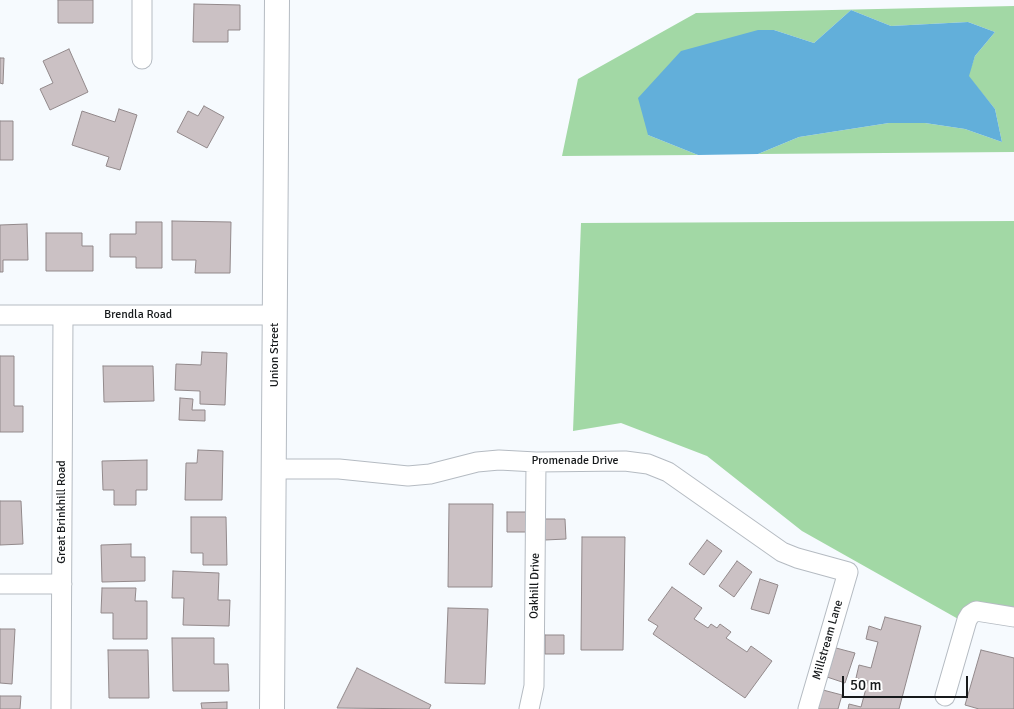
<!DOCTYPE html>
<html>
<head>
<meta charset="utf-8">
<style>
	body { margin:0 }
	#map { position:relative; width:1014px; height:709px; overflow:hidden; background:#f6fafe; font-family:Signika,sans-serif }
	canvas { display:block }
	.scale { position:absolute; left:842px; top:676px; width:126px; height:22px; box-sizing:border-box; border:2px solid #16191b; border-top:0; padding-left:6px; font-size:15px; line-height:18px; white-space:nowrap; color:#16191b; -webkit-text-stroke:4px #fff; paint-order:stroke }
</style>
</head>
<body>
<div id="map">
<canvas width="1014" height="709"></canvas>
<div class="scale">50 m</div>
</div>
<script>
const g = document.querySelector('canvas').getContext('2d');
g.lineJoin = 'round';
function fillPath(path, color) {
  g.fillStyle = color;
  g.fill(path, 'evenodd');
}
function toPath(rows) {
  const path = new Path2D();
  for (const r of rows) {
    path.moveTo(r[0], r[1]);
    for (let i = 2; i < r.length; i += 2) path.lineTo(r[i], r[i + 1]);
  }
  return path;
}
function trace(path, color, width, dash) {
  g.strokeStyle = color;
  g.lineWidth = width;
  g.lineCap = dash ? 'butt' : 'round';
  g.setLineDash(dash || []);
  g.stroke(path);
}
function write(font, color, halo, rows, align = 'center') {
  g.font = font + ' Signika,sans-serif';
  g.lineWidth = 4;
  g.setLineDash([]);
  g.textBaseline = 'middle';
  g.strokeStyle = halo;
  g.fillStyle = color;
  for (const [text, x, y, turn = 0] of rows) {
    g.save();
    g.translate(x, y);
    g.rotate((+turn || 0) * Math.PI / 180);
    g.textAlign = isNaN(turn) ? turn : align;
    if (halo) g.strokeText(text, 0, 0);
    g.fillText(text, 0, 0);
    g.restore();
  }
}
fillPath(toPath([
	[1014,6,1014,152,758,154,799,137,889,123,925,123,965,129,1002,142,995,109,968,76,975,56,995,32,968,22,891,26,851,10,814,43,774,30,648,135,698,155,562,156,578,79,696,13],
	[1014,221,1014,620,960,620,802,531,707,456,621,423,573,431,581,223]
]), '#a2d8a5');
fillPath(toPath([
	[851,10,891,26,968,22,995,32,975,56,969,76,995,109,1002,142,965,129,925,123,889,123,799,137,758,154,698,155,648,135,638,98,681,51,758,30,774,30,814,43]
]), '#62afda');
const building = toPath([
	[58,0,93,0,93,23,58,23,58,0],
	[194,4,240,5,240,30,228,30,228,42,193,42,194,4],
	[69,49,88,92,50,110,40,89,53,83,43,61,69,49],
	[0,58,4,58,3,84,0,83,0,58],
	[204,106,224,117,207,148,177,132,188,111,198,116,204,106],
	[119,109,137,115,120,170,106,166,109,157,72,145,82,111,115,122,119,109],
	[0,121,13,121,13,160,0,160,0,121],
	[172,221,231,222,230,273,195,273,196,260,172,260,172,221],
	[136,222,162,222,162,268,136,268,136,257,110,257,110,234,136,234,136,222],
	[27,224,28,260,3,260,3,272,0,272,0,225,27,224],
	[46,233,82,233,82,246,93,246,93,271,46,271,46,233],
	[202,352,227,353,225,405,200,404,200,391,175,390,176,364,201,365,202,352],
	[0,356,14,356,14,406,23,406,23,432,0,432,0,356],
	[103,366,153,366,154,401,104,402,103,366],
	[180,398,193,399,192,410,205,410,205,421,179,420,180,398],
	[198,450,223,451,222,500,185,500,186,463,197,463,198,450],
	[147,460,147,490,136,490,136,505,114,505,114,490,103,490,102,461,147,460],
	[0,501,21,501,23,544,0,545,0,501],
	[449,504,493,504,492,587,448,587,449,504],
	[507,512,527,512,527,532,507,532,507,512],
	[191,517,226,517,227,565,203,565,203,553,191,553,191,517],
	[545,519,565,519,566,539,545,540,545,519],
	[582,537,625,537,623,650,581,650,582,537],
	[707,540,722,551,704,575,689,564,707,540],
	[131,544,131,557,145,557,145,581,102,582,101,545,131,544],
	[737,561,752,572,734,597,719,586,737,561],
	[173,571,219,573,218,600,230,600,229,626,183,625,184,598,172,598,173,571],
	[760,579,778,585,769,614,751,609,760,579],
	[672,587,702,608,694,619,708,628,711,624,717,628,720,624,731,632,726,638,747,652,751,646,772,661,745,698,653,634,658,626,648,620,672,587],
	[102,588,136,588,135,601,147,601,147,639,113,639,113,613,101,613,102,588],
	[448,608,488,609,485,684,445,683,448,608],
	[885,617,921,626,899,709,848,709,849,704,861,707,868,681,856,678,859,665,871,668,878,642,866,639,869,626,881,630,885,617],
	[0,629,15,629,12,684,0,683,0,629],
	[545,635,564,635,564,654,545,654,545,635],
	[172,638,214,638,214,664,228,664,229,691,173,691,172,638],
	[836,648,855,653,845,683,827,677,836,648],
	[108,650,148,650,149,698,109,698,108,650],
	[981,650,1014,658,1014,709,979,709,965,705,981,650],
	[357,668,431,705,429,709,337,708,357,668],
	[823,690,842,695,838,709,818,709,823,690],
	[0,696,21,696,20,709,0,709,0,696],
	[227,702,227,709,202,709,201,703,227,702]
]);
fillPath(building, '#cbc1c4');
trace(building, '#92898b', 1);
const minor = toPath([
	[142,59,142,0],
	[0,315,275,315],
	[274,469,339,469,408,476,430,474,477,462,499,460,536,462,625,461,648,464,668,472,782,552,797,558,848,572,808,709],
	[0,584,62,584],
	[945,696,967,620,970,615,976,611,1014,617],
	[61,709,63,315],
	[529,709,534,686,536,462]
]);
const tertiary = toPath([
	[272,709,277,0]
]);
trace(minor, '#b5bbc2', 21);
trace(tertiary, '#b5bbc2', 26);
trace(minor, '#fff', 19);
trace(tertiary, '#fff', 24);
write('12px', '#16191b', '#fff', [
	["Brendla Road",138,315],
	["Union Street",275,355,-90],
	["Promenade Drive",575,461],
	["Great Brinkhill Road",62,512,-90],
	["Oakhill Drive",535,586,-89],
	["Millstream Lane",828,640,-74]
]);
</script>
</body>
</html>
